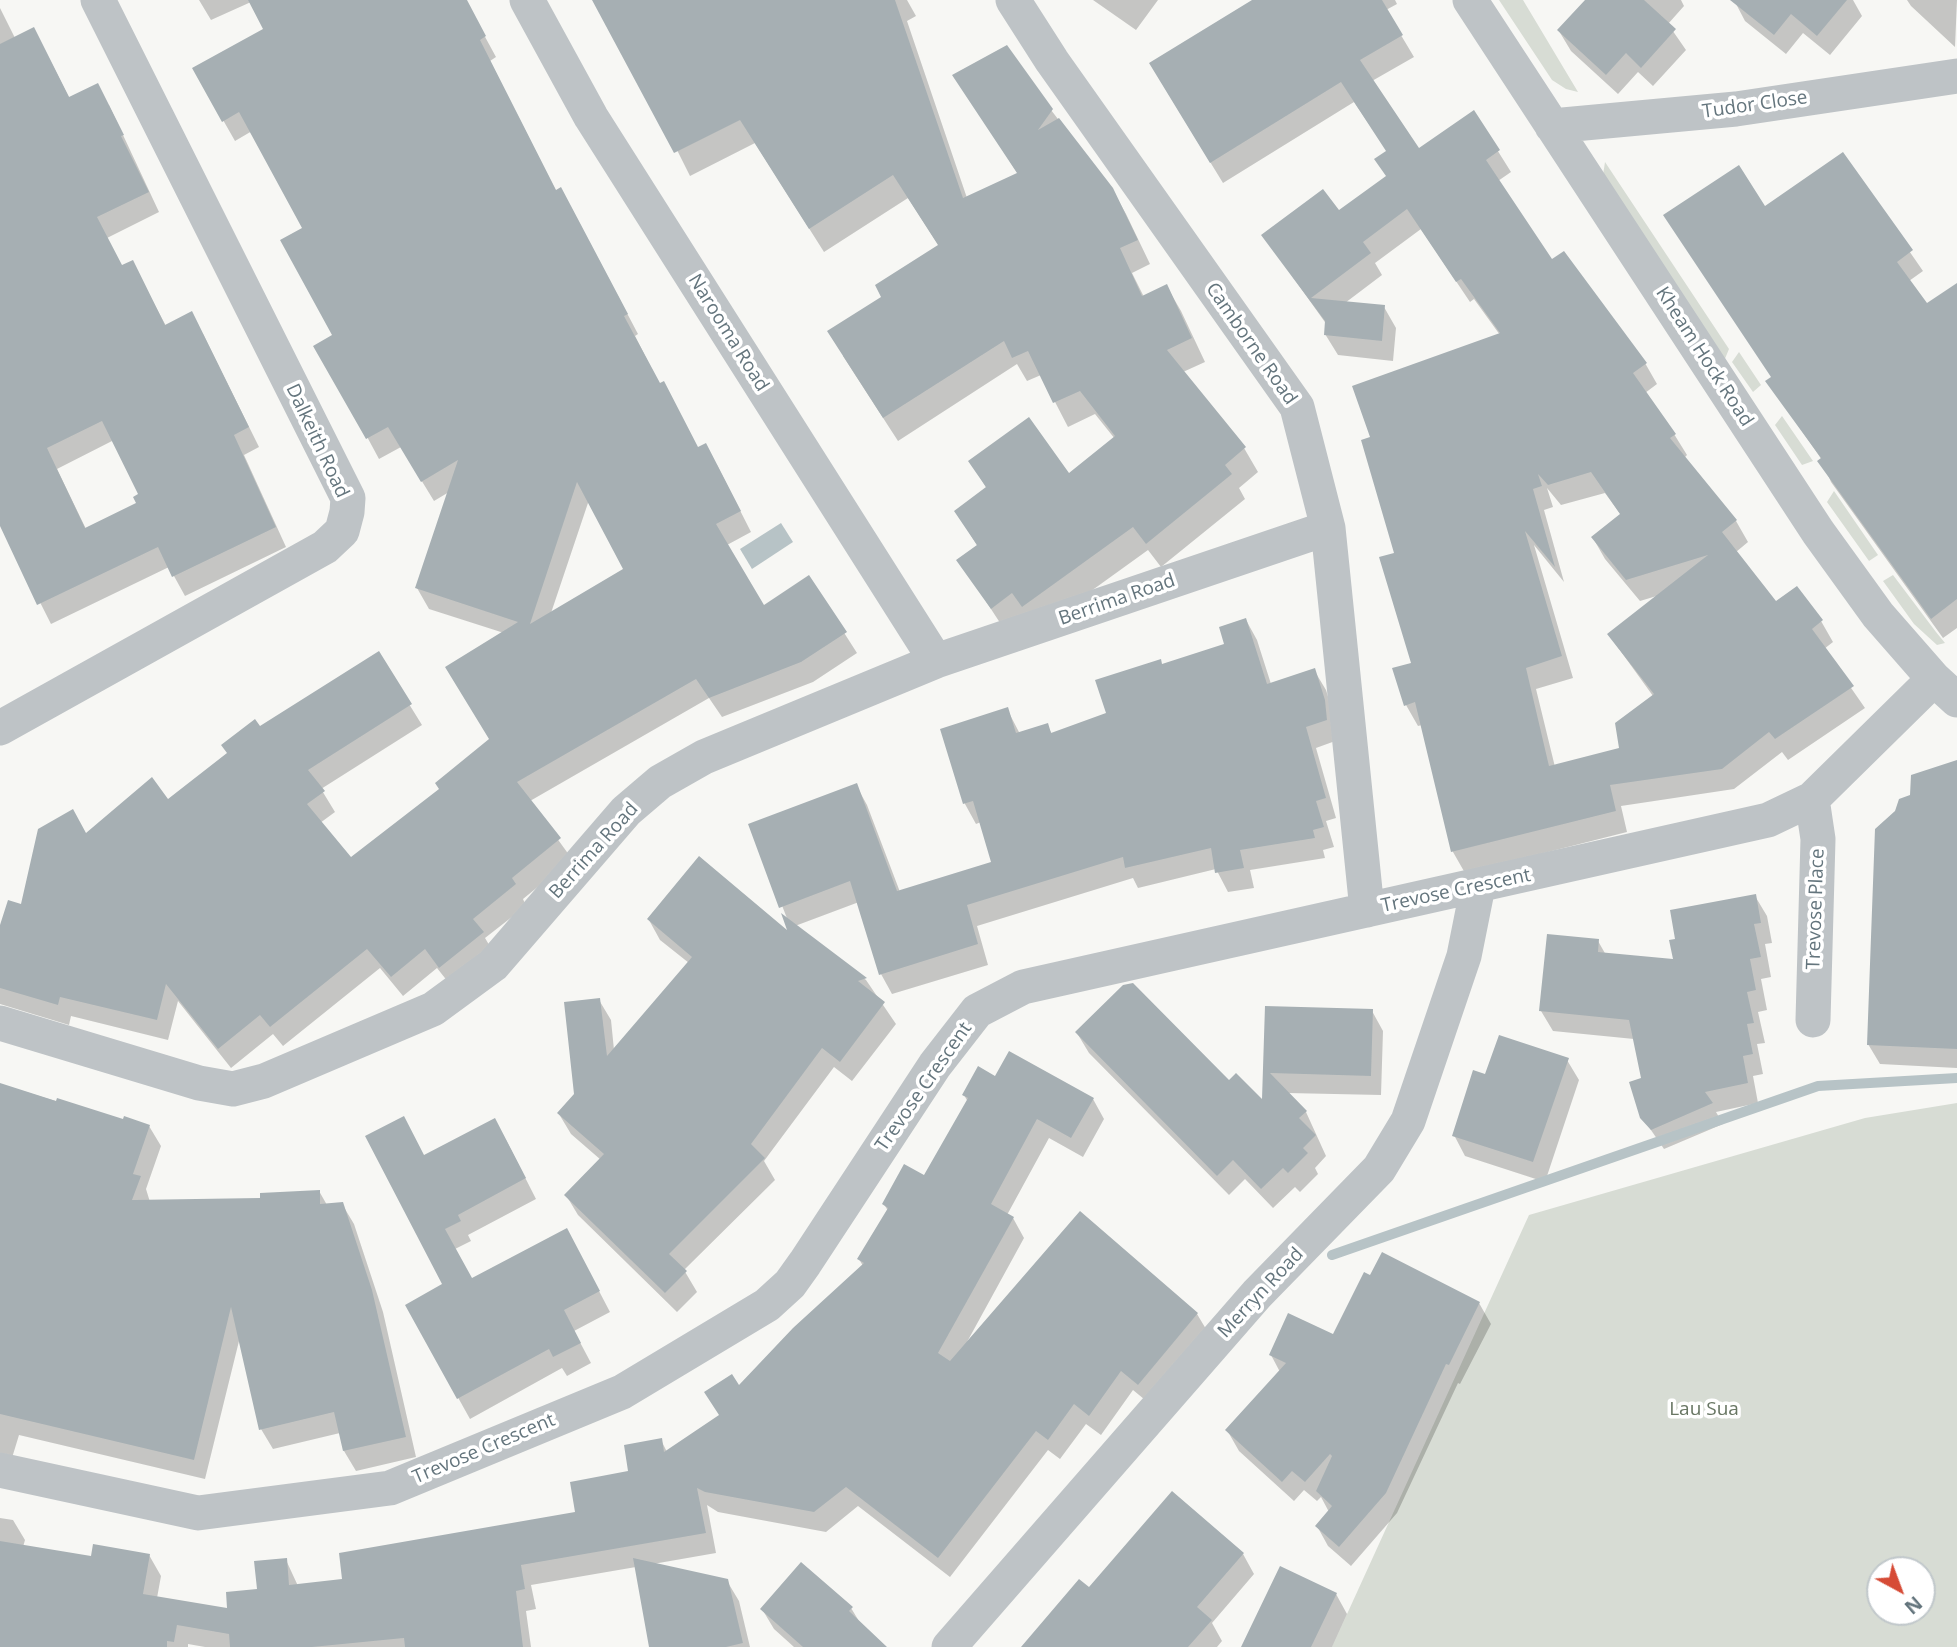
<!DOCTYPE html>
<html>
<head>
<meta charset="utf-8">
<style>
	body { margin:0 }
	#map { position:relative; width:1957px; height:1647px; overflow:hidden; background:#f7f7f4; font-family:"Open Sans",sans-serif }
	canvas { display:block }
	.north { position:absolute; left:1866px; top:1556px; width:70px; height:70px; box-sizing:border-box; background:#fff; border:2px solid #c1c8cb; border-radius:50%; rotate:139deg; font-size:19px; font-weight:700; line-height:28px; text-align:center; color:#64757d }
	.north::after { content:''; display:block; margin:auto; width:24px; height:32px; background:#d64b36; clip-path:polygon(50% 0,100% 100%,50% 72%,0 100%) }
</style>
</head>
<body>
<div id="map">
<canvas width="1957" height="1647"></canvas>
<div class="north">N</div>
</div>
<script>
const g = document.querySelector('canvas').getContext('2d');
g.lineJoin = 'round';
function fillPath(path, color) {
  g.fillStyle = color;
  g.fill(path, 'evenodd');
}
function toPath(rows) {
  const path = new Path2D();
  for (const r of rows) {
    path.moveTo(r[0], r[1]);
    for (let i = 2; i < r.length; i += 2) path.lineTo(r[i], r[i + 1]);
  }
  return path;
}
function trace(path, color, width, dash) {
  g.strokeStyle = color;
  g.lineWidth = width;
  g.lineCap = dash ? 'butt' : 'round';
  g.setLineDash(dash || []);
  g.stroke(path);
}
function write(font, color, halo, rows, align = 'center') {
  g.font = font + ' "Open Sans",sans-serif';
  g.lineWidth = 7;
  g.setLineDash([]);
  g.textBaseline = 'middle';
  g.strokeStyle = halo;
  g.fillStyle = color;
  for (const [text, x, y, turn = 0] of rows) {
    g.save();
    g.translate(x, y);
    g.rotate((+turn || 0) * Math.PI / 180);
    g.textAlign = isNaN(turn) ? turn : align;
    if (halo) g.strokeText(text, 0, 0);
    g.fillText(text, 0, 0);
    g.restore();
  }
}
fillPath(toPath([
	[1499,0,1523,0,1578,92,1566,89,1552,80],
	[1605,162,1729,349,1724,361,1603,175],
	[1739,352,1761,385,1753,392,1732,362],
	[1782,416,1813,461,1802,465,1775,425],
	[1834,491,1878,555,1869,561,1827,502],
	[1893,575,1936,632,1945,643,1937,645,1914,624,1883,581],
	[1957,1103,1957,1647,1332,1647,1529,1215,1865,1118],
	[1880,1570,1922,1570,1922,1612,1880,1612]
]), '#d7dcd4');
fillPath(toPath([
	[781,523,793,542,752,569,740,549]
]), '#b7c3c6');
fillPath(toPath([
	[199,0,465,0,496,57,490,61,556,191,572,209,638,334,635,336,660,385,698,449,717,465,751,532,727,545,764,608,809,578,857,653,813,682,722,717,709,698,530,801,572,859,523,899,526,906,485,938,494,953,452,987,437,968,403,996,380,968,283,1046,273,1034,231,1068,178,1001,168,1040,71,1016,69,1025,0,1004,0,931,86,835,168,802,260,728,378,654,422,725,321,789,335,812,320,823,350,860,441,790,491,740,504,633,429,609,417,588,449,492,434,501,401,447,379,459,344,394,334,336,305,229,252,131,235,141,194,69,265,30,251,2,211,20],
	[589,500,625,570,551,613],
	[602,0,907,0,916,16,907,21,967,198,1018,174,955,76,1051,110,1112,189,1126,214,1150,264,1132,273,1144,297,1167,287,1181,311,1205,362,1183,372,1244,448,1258,472,1239,488,1245,499,1161,567,1148,550,1037,630,1006,632,959,560,978,547,956,511,987,489,970,461,1069,476,1115,439,1095,414,1068,427,1041,375,1027,381,1017,364,898,441,843,356,883,297,939,246,908,198,824,252,755,143,690,176],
	[1093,0,1158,0,1136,30],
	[1255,0,1395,0,1397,4,1386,10,1414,57,1372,81,1418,150,1474,113,1511,172,1498,181,1552,261,1645,363,1657,384,1645,393,1674,434,1687,455,1684,458,1736,521,1748,542,1736,552,1776,603,1821,621,1833,642,1824,649,1865,708,1788,760,1782,752,1734,789,1621,806,1627,832,1465,873,1453,852,1422,725,1418,726,1406,705,1413,664,1396,554,1372,438,1500,335,1474,299,1470,302,1421,229,1375,263,1382,275,1345,303,1384,307,1396,328,1393,361,1338,355,1325,334,1327,325,1263,235,1339,212,1387,177,1388,152,1354,102,1223,183,1163,85],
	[1547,488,1561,505,1605,493,1621,515,1593,538,1605,559,1640,601,1660,595,1609,635,1653,696,1621,750,1555,767,1536,689,1573,678,1534,545,1564,582,1544,510,1553,507],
	[1587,0,1681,0,1684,6,1668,24,1686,50,1653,86,1638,72,1618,94,1571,51,1559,31],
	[1734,0,1853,0,1862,16,1830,55,1803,33,1786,54,1745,21],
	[1907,0,1957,0,1955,47,1911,6],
	[0,8,15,38,34,29,70,99,109,105,159,212,107,238,122,267,132,262,166,326,203,334,259,447,244,455,286,547,185,596,169,567,51,624,0,523],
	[114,440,140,495,138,504,86,529,57,469],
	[1842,154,1923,271,1909,281,1926,306,1957,285,1957,628,1943,638,1831,482,1822,460,1768,382,1772,378,1765,208],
	[1246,620,1257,640,1271,684,1314,670,1326,690,1336,722,1338,740,1316,748,1336,818,1326,821,1334,847,1323,850,1325,858,1250,870,1254,888,1228,892,1216,869,1138,888,1133,878,977,926,988,965,892,994,881,974,859,902,795,926,866,980,896,1024,852,1081,834,1067,764,1161,775,1180,684,1270,697,1292,677,1312,578,1215,566,1195,601,1160,571,1134,559,1114,576,1094,599,1000,611,1020,614,1050,689,963,660,940,649,920,791,935,788,921,751,825,856,785,867,805,900,892,993,863,981,822,976,824,965,804,942,730,1007,709,1020,734,1047,725,1052,734,1108,715,1163,666,1227,646],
	[1957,762,1957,1068,1880,1064,1868,1044,1912,796],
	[1755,896,1767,916,1772,943,1765,944,1771,977,1761,979,1767,1010,1758,1012,1765,1043,1757,1044,1763,1074,1753,1076,1758,1103,1716,1112,1723,1124,1664,1149,1642,1117,1643,1079,1634,1039,1553,1031,1541,1011,1598,941,1606,955,1675,961],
	[1266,1008,1372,1011,1383,1031,1381,1095,1287,1093,1306,1112,1326,1156,1315,1168,1318,1174,1300,1192,1295,1187,1273,1208,1245,1179,1229,1195,1089,1053,1077,1033,1229,1082,1263,1103],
	[1567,1060,1579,1080,1545,1182,1465,1156,1454,1135,1486,1076],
	[996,1078,1093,1099,1104,1119,1083,1157,1049,1138,1007,1215,1013,1218,1024,1238,967,1342,1080,1214,1197,1314,1209,1334,1150,1404,1133,1390,1101,1435,1086,1424,1060,1459,1048,1450,950,1577,858,1506,826,1532,718,1512,707,1505,716,1553,653,1564,727,1581,739,1601,750,1647,650,1647,636,1567,531,1585,536,1609,526,1611,531,1647,205,1647,188,1644,188,1647,0,1647,0,1518,13,1520,25,1540,23,1547,93,1558,149,1555,161,1576,157,1598,229,1610,259,1591,286,1560,298,1586,344,1581,577,1514,630,1473,661,1440,667,1452,720,1417,739,1388,863,1266,859,1259,888,1211,884,1204,925,1177,968,1102,964,1095],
	[0,1084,124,1122,149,1126,161,1146,146,1189,150,1202,262,1200,319,1191,327,1205,342,1204,354,1224,383,1312,416,1457,356,1471,344,1451,340,1433,273,1449,261,1429,240,1337,205,1479,19,1435,8,1471,0,1471],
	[506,1140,536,1199,468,1235,471,1241,455,1249,472,1280,578,1251,610,1312,574,1331,591,1363,567,1376,562,1368,470,1419,407,1306,444,1285,424,1157],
	[1479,1303,1491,1324,1460,1384,1458,1383,1397,1513,1351,1566,1328,1546,1317,1526,1329,1512,1321,1497,1317,1501,1304,1490,1294,1501,1239,1451,1227,1430,1280,1372,1271,1355,1333,1336],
	[1243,1554,1254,1574,1212,1623,1222,1641,1217,1647,1023,1647],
	[1336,1594,1347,1614,1332,1647,1246,1647],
	[851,1608,862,1626,885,1647,794,1647,774,1629,762,1609]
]), '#0003');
trace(toPath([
	[1332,1255,1818,1086,1957,1078]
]), '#b7c3c6', 10);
fillPath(toPath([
	[248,0,467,0,486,36,480,40,556,190,561,187,628,314,624,316,660,383,664,381,698,447,706,443,741,511,716,524,764,605,809,575,847,632,801,662,709,698,696,679,517,782,561,838,512,878,516,884,473,919,484,932,439,968,425,949,391,977,367,949,270,1027,260,1015,218,1049,166,984,157,1020,60,997,58,1005,0,988,0,925,8,900,21,904,38,829,73,809,86,833,152,777,168,799,227,753,221,745,255,719,260,726,379,651,412,704,308,770,325,791,307,804,351,857,439,789,435,783,489,739,445,667,518,622,415,588,458,460,421,482,388,427,366,439,313,346,332,335,280,240,302,228,239,112,222,122,192,68,263,29],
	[577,482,623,569,530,624],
	[592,0,895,0,963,198,1017,173,952,75,1007,45,1053,109,1038,130,1059,118,1113,188,1138,240,1120,248,1142,296,1167,284,1192,338,1167,350,1246,447,1225,465,1232,474,1146,544,1133,527,1022,607,1012,593,991,609,956,560,977,545,954,511,986,487,968,461,1029,417,1069,473,1115,436,1080,391,1053,403,1028,351,1012,358,1004,341,883,418,827,331,881,297,875,285,938,245,893,175,809,229,740,120,674,153],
	[1252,0,1382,0,1403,35,1360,60,1419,148,1474,110,1500,150,1486,160,1552,259,1564,251,1647,363,1633,373,1676,434,1670,438,1737,520,1722,532,1776,601,1797,586,1823,620,1812,629,1854,686,1775,739,1769,732,1722,769,1610,785,1616,811,1451,852,1415,702,1404,706,1392,668,1411,663,1379,557,1394,553,1361,440,1370,437,1352,386,1500,333,1461,279,1456,282,1407,209,1363,242,1371,253,1311,298,1385,305,1382,341,1324,335,1325,321,1261,235,1323,189,1339,210,1386,176,1374,159,1386,151,1341,82,1210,163,1149,63],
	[1591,472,1620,514,1591,537,1626,580,1708,555,1607,634,1654,694,1615,723,1619,748,1549,766,1526,668,1562,656,1525,531,1555,567,1533,489,1542,486,1538,474,1548,485],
	[1585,0,1644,0,1676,29,1641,68,1626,53,1606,75,1557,30],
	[1730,0,1847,0,1817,36,1791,14,1774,35],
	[34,27,69,97,98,83,124,135,121,136,149,192,97,217,122,265,133,260,165,325,192,311,249,427,234,435,276,527,172,577,158,547,37,605,0,526,0,44],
	[102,421,138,494,133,497,136,503,85,528,47,448],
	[1843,152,1913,250,1897,262,1927,303,1957,283,1957,599,1931,619,1817,461,1821,458,1765,381,1771,377,1663,215,1739,165,1765,206],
	[1246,618,1267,684,1315,668,1325,700,1327,720,1306,727,1326,798,1316,801,1324,827,1313,830,1315,838,1240,850,1244,868,1215,873,1211,848,1125,868,1123,857,967,905,978,944,879,975,850,881,779,908,748,824,857,783,897,891,991,862,973,801,963,804,940,729,1008,707,1016,733,1048,723,1051,733,1106,713,1095,680,1161,659,1162,664,1224,644,1219,627],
	[1957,760,1957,1049,1867,1045,1875,829,1895,811,1899,799,1910,795,1911,775],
	[699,856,787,930,781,913,867,978,858,981,885,1002,840,1062,822,1048,751,1144,765,1158,669,1254,687,1271,665,1293,564,1195,604,1154,557,1113,574,1094,564,1002,600,998,607,1056,692,957,647,919],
	[1756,894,1761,923,1754,924,1761,957,1750,959,1756,990,1747,992,1754,1023,1747,1024,1753,1054,1743,1056,1748,1083,1705,1092,1713,1103,1651,1130,1640,1118,1629,1082,1641,1078,1629,1020,1539,1011,1547,934,1599,939,1598,952,1673,959,1669,940,1675,939,1670,910],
	[1133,983,1229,1080,1236,1073,1262,1099,1265,1006,1373,1009,1371,1076,1270,1073,1307,1111,1299,1118,1316,1135,1303,1148,1308,1153,1288,1173,1283,1168,1261,1189,1233,1160,1217,1176,1075,1032,1123,985],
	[1499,1035,1569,1058,1533,1162,1452,1136,1473,1070,1485,1074],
	[1009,1051,1094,1098,1071,1138,1037,1119,991,1204,1014,1217,938,1353,950,1361,1080,1211,1198,1313,1138,1385,1121,1371,1089,1416,1074,1404,1048,1440,1036,1431,938,1558,846,1487,814,1512,705,1492,697,1488,706,1533,521,1565,525,1589,516,1591,523,1647,405,1647,404,1638,312,1647,230,1647,229,1634,177,1625,174,1642,167,1641,167,1647,0,1647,0,1541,91,1556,93,1544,150,1554,143,1594,227,1608,226,1592,257,1589,254,1561,287,1558,289,1585,342,1579,339,1553,575,1512,570,1482,628,1471,624,1445,662,1438,664,1452,719,1415,704,1392,732,1374,739,1385,793,1328,864,1263,857,1259,888,1208,882,1204,904,1164,924,1175,968,1098,962,1095,978,1066,995,1076],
	[0,1083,56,1101,57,1098,123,1119,124,1116,150,1125,133,1174,141,1176,132,1200,260,1198,260,1193,320,1190,320,1204,343,1202,372,1290,406,1437,343,1451,334,1412,259,1430,231,1307,194,1460,0,1414],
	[404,1116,424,1155,495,1118,526,1178,458,1215,461,1221,445,1229,472,1278,567,1228,600,1291,564,1310,581,1343,553,1357,549,1349,457,1399,405,1305,442,1284,365,1136],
	[1382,1252,1480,1302,1449,1365,1446,1364,1386,1493,1339,1547,1315,1526,1332,1506,1316,1491,1332,1456,1330,1454,1305,1482,1292,1471,1282,1482,1225,1430,1286,1363,1269,1355,1288,1313,1333,1334,1364,1272,1370,1275],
	[1172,1491,1244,1553,1197,1607,1212,1620,1188,1647,1021,1647,1079,1579,1089,1587],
	[633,1558,728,1579,743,1643,726,1647,649,1647],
	[801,1562,853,1607,849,1611,887,1647,803,1647,760,1609],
	[1280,1566,1337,1593,1311,1647,1241,1647]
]), '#a6afb3');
trace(toPath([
	[527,0,591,117,936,661],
	[1013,0,1052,61,1297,407,1328,528,1367,910],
	[1470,0,1818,532,1878,615,1934,679,1957,700],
	[1552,126,1736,109,1957,76],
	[0,728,325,547,342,531,347,512,348,498,98,0],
	[1812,799,1818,839,1813,1020],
	[0,1023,199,1083,233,1089,264,1081,433,1009,493,965,626,811,660,782,704,757,936,661,1328,528],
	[0,1470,198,1513,390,1488,622,1392,767,1305,790,1284,805,1263,935,1065,977,1011,1023,987,1768,820,1812,799,1934,679],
	[949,1647,1257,1294,1379,1169,1408,1121,1464,956,1478,886]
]), '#bec3c6', 35);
write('19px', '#64757d', '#fff', [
	["Tudor Close",1755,105,-8],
	["Narooma Road",728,333,58],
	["Camborne Road",1251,344,55],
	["Kheam Hock Road",1704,357,57],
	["Dalkeith Road",317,441,65],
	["Berrima Road",1117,600,-19],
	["Berrima Road",594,851,-48],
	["Trevose Crescent",1456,891,-12],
	["Trevose Place",1816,909,-88],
	["Trevose Crescent",924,1087,-55],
	["Merryn Road",1261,1293,-47],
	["Trevose Crescent",484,1449,-23]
]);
write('19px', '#687663', '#fff', [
	["Lau Sua",1704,1410]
]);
</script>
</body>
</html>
